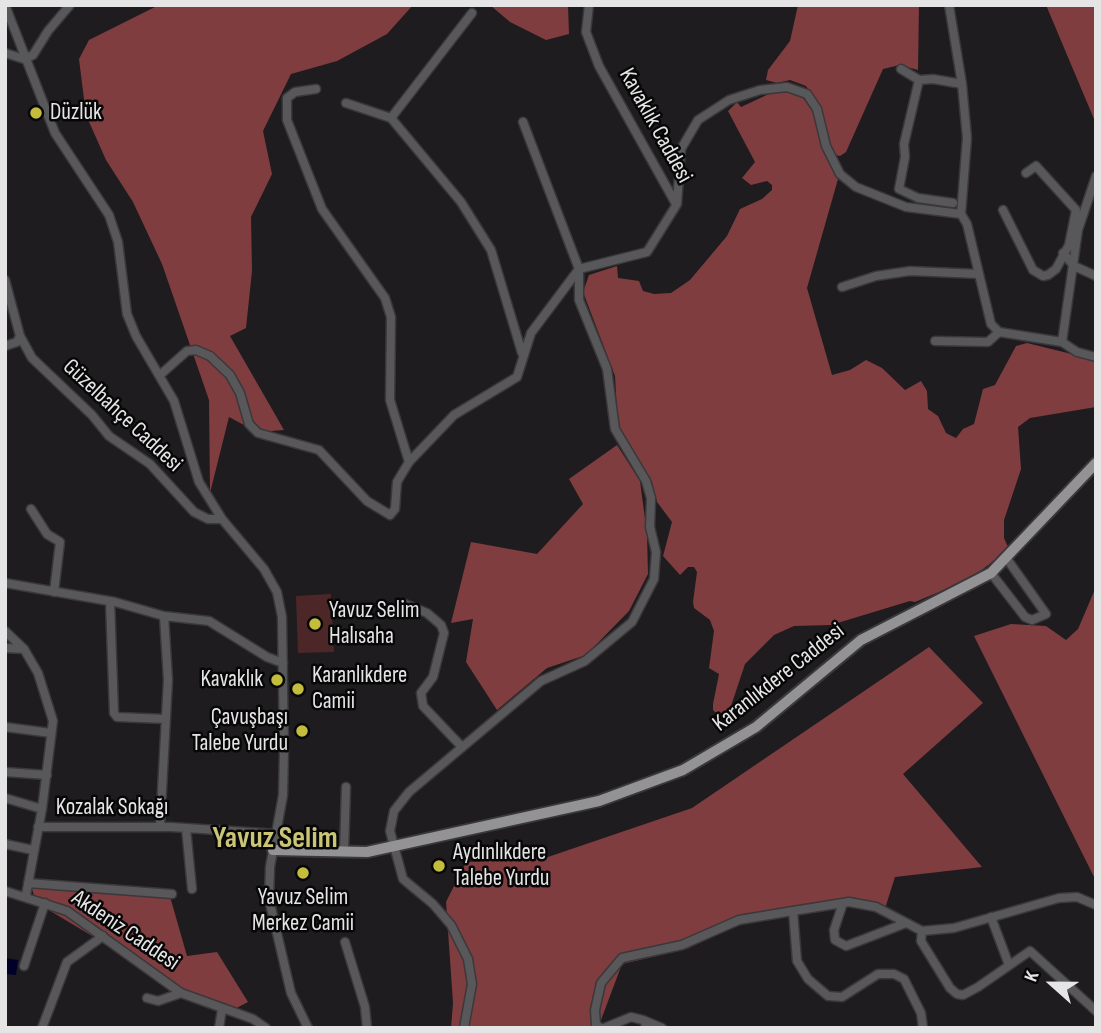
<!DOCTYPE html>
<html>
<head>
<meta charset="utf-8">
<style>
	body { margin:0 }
	#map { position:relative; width:1101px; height:1033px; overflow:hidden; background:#1e1c1e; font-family:"Sofia Sans Condensed",sans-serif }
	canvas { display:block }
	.frame { position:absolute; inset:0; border:7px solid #e6e5e6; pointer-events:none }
	.north { position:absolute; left:1017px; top:949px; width:70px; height:70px; -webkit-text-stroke:5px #070708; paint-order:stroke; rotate:291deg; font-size:19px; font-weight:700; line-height:28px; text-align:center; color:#e6e5e6 }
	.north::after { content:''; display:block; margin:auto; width:24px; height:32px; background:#e6e5e6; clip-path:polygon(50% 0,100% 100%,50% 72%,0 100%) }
</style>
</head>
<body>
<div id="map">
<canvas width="1101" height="1033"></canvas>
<div class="frame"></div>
<div class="north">K</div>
</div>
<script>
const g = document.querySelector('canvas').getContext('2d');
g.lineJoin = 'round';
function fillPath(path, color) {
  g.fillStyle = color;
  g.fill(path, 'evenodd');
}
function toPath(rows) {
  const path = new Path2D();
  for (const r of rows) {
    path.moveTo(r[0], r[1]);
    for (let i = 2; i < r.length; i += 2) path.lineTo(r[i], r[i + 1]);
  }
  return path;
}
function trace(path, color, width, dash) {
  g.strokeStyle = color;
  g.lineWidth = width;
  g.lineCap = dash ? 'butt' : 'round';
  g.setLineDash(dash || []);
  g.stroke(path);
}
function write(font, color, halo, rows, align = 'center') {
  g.font = font + ' "Sofia Sans Condensed",sans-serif';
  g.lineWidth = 5;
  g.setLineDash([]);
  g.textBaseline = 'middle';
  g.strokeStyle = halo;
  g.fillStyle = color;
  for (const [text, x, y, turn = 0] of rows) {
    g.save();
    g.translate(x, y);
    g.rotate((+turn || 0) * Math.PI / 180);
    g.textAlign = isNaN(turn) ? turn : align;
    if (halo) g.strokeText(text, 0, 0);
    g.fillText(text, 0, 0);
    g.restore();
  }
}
fillPath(toPath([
	[331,594,334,652,298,653,296,596]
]), '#4d2728');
fillPath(toPath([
	[159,5,413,5,387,34,337,61,291,74,263,131,272,174,251,217,252,271,246,328,230,336,284,430,257,432,229,417,210,493,209,400,162,264,133,202,106,160,86,115,79,59,89,40],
	[490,5,568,5,569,34,546,40,510,22],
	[798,5,919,5,918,70,900,65,883,69,846,152,840,156,835,155,829,144,819,105,806,86,790,80,777,83,766,80,768,70,790,41],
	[1046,5,1096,5,1096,119,1094,119],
	[793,92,803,98,813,112,838,179,807,288,832,375,850,370,866,360,882,368,905,390,921,381,927,391,928,409,938,416,946,433,956,438,963,429,974,424,983,389,995,385,1016,346,1027,343,1096,360,1096,407,1030,418,1018,427,1021,469,1004,520,1004,538,1009,549,970,579,915,602,910,601,831,625,794,626,774,635,745,664,729,712,721,718,713,710,713,704,719,674,709,668,714,631,710,620,694,608,693,602,697,572,694,567,688,567,680,575,663,556,672,522,657,502,652,482,618,430,615,376,583,292,589,275,617,266,618,278,639,281,643,291,654,294,671,293,690,280,727,236,740,209,762,199,772,190,772,185,767,181,751,185,742,178,755,162,728,111,737,102,741,107,771,93],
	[617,445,640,481,647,534,648,574,629,611,586,655,547,668,497,710,466,662,473,619,451,623,471,542,537,554,583,504,569,479],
	[1096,587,1096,881,974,636,1011,624,1046,626,1066,640,1078,629],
	[929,647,983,703,903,774,982,867,895,877,883,915,851,903,755,921,731,928,687,949,622,964,598,1028,451,1028,453,1003,446,902,466,862,545,858,692,808],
	[30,884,169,893,187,956,217,952,248,1002,229,1012,199,1000,37,903]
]), '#7f3d40');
fillPath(toPath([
	[5,958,18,960,16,975,5,974]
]), '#00002b');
const minor = toPath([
	[5,5,55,133,109,215,118,242,127,314,136,336,174,401,199,482,222,519,264,569,277,592,282,617,284,751,283,795,270,867,269,899,291,993,308,1028],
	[589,5,586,32,599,66,676,204],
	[472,13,391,118,461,202,491,250,522,353],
	[5,53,24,59,33,55,48,31,70,5],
	[901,69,919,80,933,79,962,84],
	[919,80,904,144,905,157,899,189,918,198,953,203],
	[316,89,295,92,287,98,287,120,322,209,385,298,391,317,390,400,409,462],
	[346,103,391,118],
	[1096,176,1078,230,1062,342,1077,352,1096,357],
	[1003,210,1033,270,1043,276,1048,275,1056,269,1069,245,1076,210,1036,166,1026,173],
	[961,214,967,224,991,324,999,332,1062,342],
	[1063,253,1074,266,1096,276],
	[5,280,20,336,32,358,92,415,109,436,150,464,194,512,208,519,222,519],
	[842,287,876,276,910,271,979,274],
	[935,341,988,342,999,332],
	[5,346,17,342,20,336],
	[160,375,187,351,196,350,210,356,230,375,240,393,249,424,258,433,319,450,367,501,390,515,395,509,397,482,409,462,454,415,517,377,531,333,579,269,523,122],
	[31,509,47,534,60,542,54,592],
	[991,573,1025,617,1032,620,1046,614,1007,559],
	[5,583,115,602,164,616,209,621,267,657,283,663],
	[110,601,114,713,117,717,166,719],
	[405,604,427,613,441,625,444,633,433,677,421,693,423,706,462,747],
	[5,631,24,649,38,673,53,721,42,809,26,895],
	[5,648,24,649],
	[5,727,51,733],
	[5,772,47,775],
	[5,798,42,809],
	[38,827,171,827,277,834],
	[160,827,168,680,164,616],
	[186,828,192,889],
	[5,844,33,850],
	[344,852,346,787],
	[28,883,172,894],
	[5,891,67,911,181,993,253,1019,266,1028],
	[843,903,834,930,835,940,846,946,906,923],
	[793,911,849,902,876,907,922,931,954,928,1059,898,1077,897,1096,905],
	[991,917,1009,965],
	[922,931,921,941,950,988,957,994,963,995,978,987,1030,951,1096,1011],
	[345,942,365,1007,367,1028],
	[24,966,45,903],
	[147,998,158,1001,181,993],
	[643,1020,662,1028],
	[42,1028,67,962,103,936],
	[219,1028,222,1009],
	[464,1028,472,984,468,959,451,925,433,904,403,879,390,831,394,811,409,792,541,681,585,661,632,622,654,579,656,552,650,527,651,498,646,481,615,429,607,369,579,300,579,269,647,252,677,204,681,149,698,120,729,100,760,90,787,87,807,94,817,109,826,146,840,174,856,187,906,207,961,214,967,138,962,84,949,5],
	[601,1028,596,1025,595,1010,601,983,622,958,682,945,739,920,793,911,797,961,808,979,828,996,842,997,878,974,894,974,904,979,921,1013,923,1028],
	[604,1028,631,1017,643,1020,648,1028]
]);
const major = toPath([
	[273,850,367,852,599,801,683,770,756,727,861,640,991,573,1096,463]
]);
trace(minor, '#3a383a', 11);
trace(major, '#3a383a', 14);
trace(minor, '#585759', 8);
trace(major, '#939396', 10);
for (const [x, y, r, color] of [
	[36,113,7,"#c4bc3d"],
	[315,624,7,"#c4bc3d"],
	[277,680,7,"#c4bc3d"],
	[298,689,7,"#c4bc3d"],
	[302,731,7,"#c4bc3d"],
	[439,866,7,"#c4bc3d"],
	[303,873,7,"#c4bc3d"]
]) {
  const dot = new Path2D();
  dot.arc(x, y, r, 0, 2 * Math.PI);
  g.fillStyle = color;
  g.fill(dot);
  trace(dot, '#070708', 2.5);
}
write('23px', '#e6e5e6', '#070708', [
	["Düzlük",50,113],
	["Yavuz Selim",329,611],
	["Halısaha",329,637],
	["Karanlıkdere",312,676],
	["Camii",312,702],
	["Kavaklık",263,680,"right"],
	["Çavuşbaşı",288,718,"right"],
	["Talebe Yurdu",288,744,"right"],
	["Aydınlıkdere",453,853],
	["Talebe Yurdu",453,879],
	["Yavuz Selim",303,898,"center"],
	["Merkez Camii",303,924,"center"]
], 'left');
write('23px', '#e6e5e6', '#070708', [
	["Kavaklık Caddesi",655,126,61],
	["Güzelbahçe Caddesi",122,416,43],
	["Karanlıkdere Caddesi",779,678,-38],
	["Kozalak Sokağı",112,808],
	["Akdeniz Caddesi",125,931,34]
]);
write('bold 30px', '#c9c476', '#070708', [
	["Yavuz Selim",275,839]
]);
</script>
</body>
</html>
